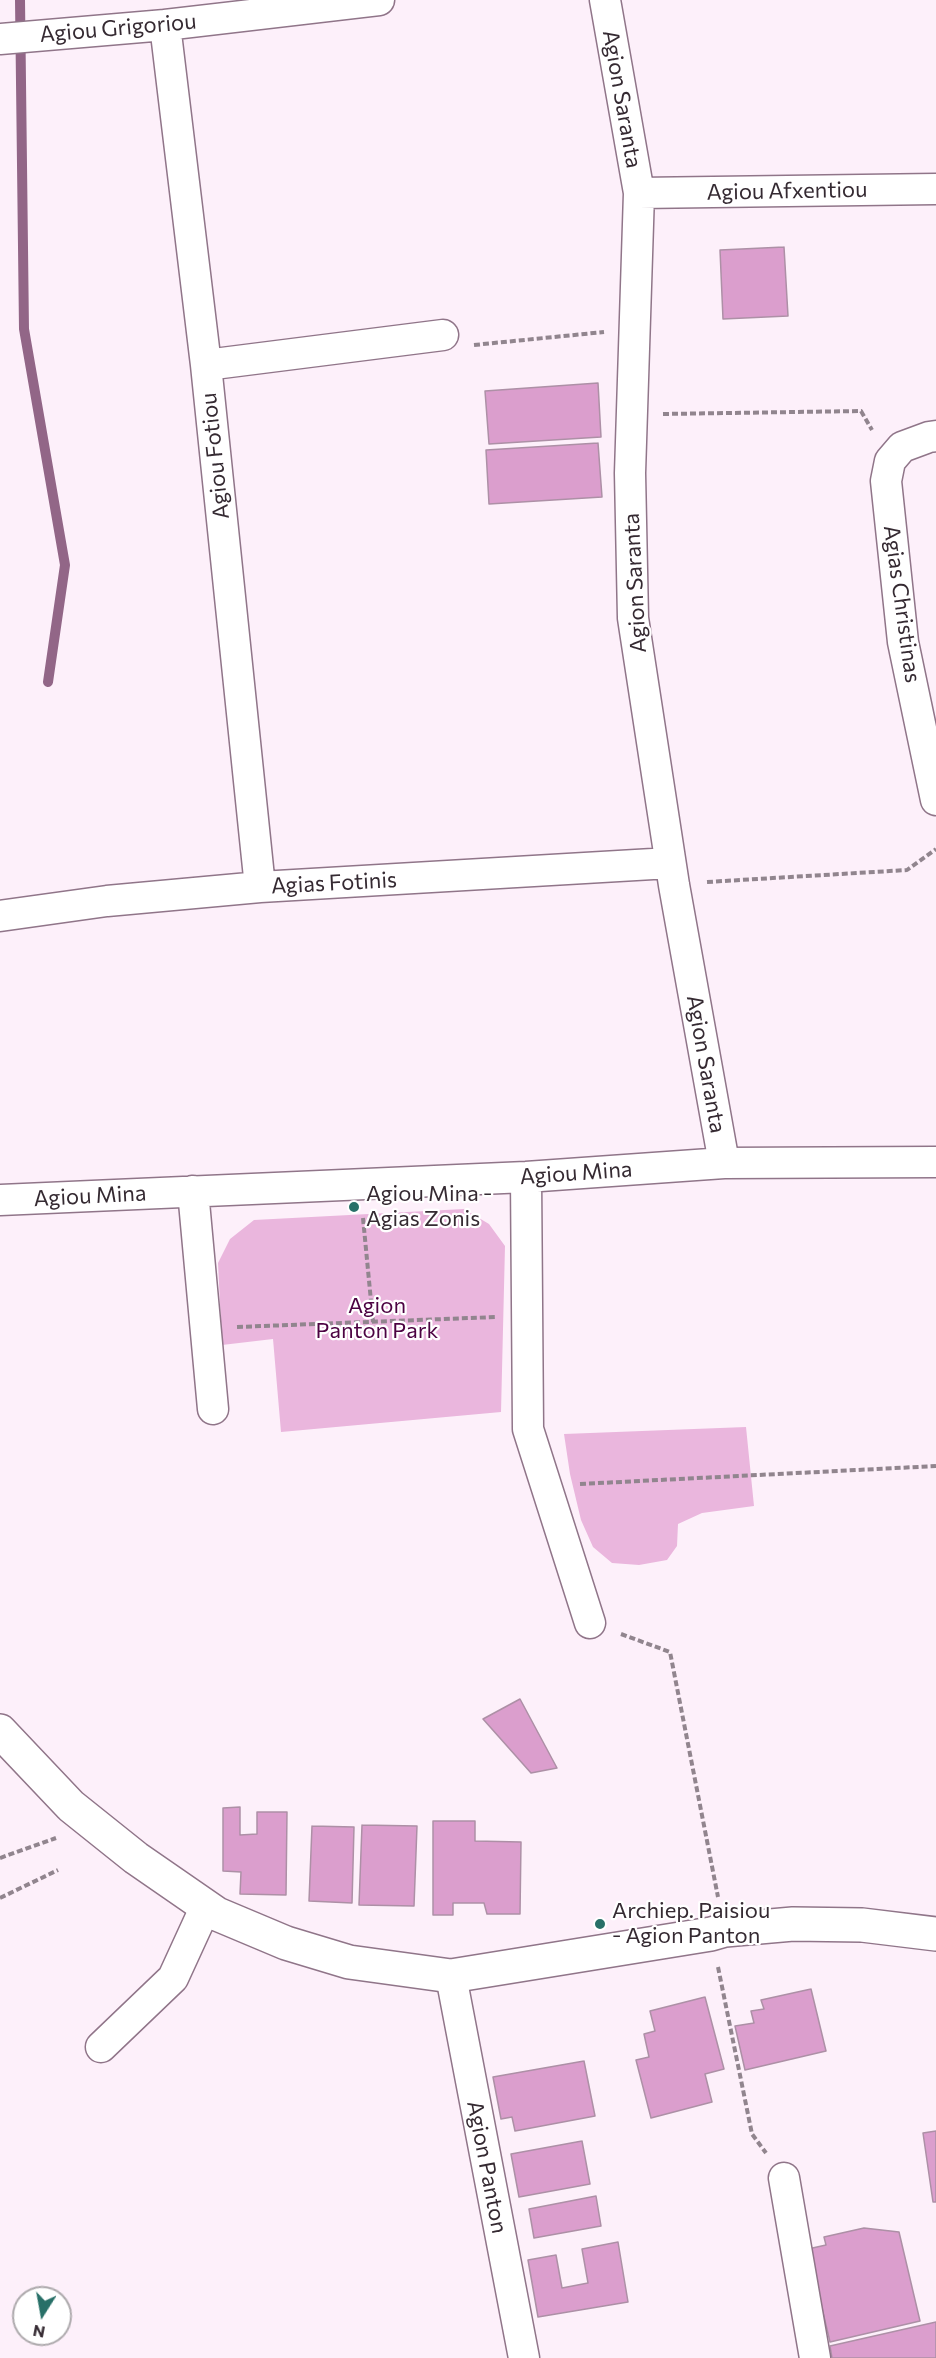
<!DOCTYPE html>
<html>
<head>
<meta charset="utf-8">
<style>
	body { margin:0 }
	#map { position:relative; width:936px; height:2358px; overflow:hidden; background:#fdf0fa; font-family:Commissioner,sans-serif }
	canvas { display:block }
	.north { position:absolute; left:12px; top:2286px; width:60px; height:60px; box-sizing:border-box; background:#fff; border:2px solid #aeaaad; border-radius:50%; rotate:191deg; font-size:16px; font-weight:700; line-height:24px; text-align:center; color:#352a32 }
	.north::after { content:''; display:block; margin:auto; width:21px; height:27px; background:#287068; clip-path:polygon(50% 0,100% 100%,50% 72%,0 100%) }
</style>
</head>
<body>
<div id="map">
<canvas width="936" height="2358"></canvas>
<div class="north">N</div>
</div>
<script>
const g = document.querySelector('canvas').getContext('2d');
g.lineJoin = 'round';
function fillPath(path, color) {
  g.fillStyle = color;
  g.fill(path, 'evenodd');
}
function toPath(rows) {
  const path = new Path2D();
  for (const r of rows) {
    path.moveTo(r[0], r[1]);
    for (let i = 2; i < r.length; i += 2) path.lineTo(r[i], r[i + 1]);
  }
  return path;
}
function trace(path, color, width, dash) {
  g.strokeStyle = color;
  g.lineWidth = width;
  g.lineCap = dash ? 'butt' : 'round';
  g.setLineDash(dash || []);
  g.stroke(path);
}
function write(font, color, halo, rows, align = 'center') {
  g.font = font + ' Commissioner,sans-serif';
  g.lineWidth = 4.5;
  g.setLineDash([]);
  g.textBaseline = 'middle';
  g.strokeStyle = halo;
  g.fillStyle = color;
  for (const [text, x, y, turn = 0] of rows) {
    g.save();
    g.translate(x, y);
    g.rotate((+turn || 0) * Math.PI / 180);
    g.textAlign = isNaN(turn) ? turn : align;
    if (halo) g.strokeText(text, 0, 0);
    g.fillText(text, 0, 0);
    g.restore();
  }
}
fillPath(toPath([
	[464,1209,489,1224,505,1246,501,1412,281,1432,273,1339,222,1345,218,1263,230,1239,254,1220],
	[746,1427,754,1506,702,1513,678,1524,677,1546,667,1560,639,1565,612,1563,593,1547,581,1520,570,1474,564,1434]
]), '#eab6dd');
trace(toPath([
	[20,0,24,329,65,565,48,682]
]), '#926687', 10);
const building = toPath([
	[784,247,788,316,723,319,720,250,784,247],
	[598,383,601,437,489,444,485,391,598,383],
	[598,443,602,497,489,504,486,450,598,443],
	[520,1699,557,1768,531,1773,483,1719,520,1699],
	[240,1807,240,1835,257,1834,257,1812,287,1812,286,1895,240,1894,241,1872,223,1871,223,1808,240,1807],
	[433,1821,475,1821,475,1841,521,1842,520,1914,487,1914,484,1903,453,1903,453,1915,433,1915,433,1821],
	[362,1825,417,1826,414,1906,359,1905,362,1825],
	[312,1826,354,1827,352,1903,309,1901,312,1826],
	[811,1989,826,2051,745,2070,735,2026,754,2023,751,2011,764,2009,761,2000,811,1989],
	[705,1997,724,2069,705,2074,712,2102,651,2118,636,2060,649,2057,644,2034,655,2031,650,2011,705,1997],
	[584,2061,595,2116,515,2131,512,2117,501,2119,493,2077,584,2061],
	[936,2131,936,2202,933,2202,923,2133,936,2131],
	[582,2141,590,2184,519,2197,511,2154,582,2141],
	[596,2196,601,2226,534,2238,529,2209,596,2196],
	[864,2228,899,2232,920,2321,830,2342,808,2249,826,2245,824,2237,864,2228],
	[618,2242,628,2302,538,2317,528,2260,556,2255,562,2288,588,2283,582,2249,618,2242],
	[936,2322,936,2358,832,2358,830,2346,936,2322]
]);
fillPath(building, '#db9ecd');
trace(building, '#ad90a6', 1.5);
const street = toPath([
	[605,0,639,193,630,473,633,618,674,885,724,1163],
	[165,25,206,365,260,887],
	[0,39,165,25,379,0],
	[639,193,936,189],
	[206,365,443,335],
	[936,436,929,437,902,447,890,461,886,481,903,642,936,800],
	[0,916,107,901,260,887,670,863],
	[526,1177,528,1429,590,1623],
	[193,1191,213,1409],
	[0,1200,526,1177,724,1163,936,1162],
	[451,1976,524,2358],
	[101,2047,173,1978,206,1906],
	[784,2178,815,2358]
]);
const secondary = toPath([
	[0,1731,71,1806,136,1858,217,1914,286,1943,349,1962,451,1976,711,1934,725,1930,793,1924,862,1925,936,1934]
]);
trace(street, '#907589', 33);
trace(secondary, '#907589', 36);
trace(toPath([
	[474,345,604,332],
	[663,414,861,411,872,430],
	[707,882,907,870,936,849],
	[363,1218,373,1322],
	[237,1327,496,1317],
	[580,1484,936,1466],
	[621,1634,670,1652,718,1897],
	[0,1858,56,1838],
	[0,1898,58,1870],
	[718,1967,752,2134,766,2153]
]), '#91858e', 4, [6, 3]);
trace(street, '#fff', 30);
trace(secondary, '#fff', 33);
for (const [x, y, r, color] of [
	[354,1207,6,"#287068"],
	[600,1924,6,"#287068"]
]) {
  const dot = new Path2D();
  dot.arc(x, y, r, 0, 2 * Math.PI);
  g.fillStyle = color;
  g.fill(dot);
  trace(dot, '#fff', 2);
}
write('22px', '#352a32', '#fff', [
	["Agiou Grigoriou",118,28,-5],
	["Agion Saranta",622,99,80],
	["Agiou Afxentiou",787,191,-1],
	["Agiou Fotiou",215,456,-96],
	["Agion Saranta",635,583,-93],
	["Agias Christinas",902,604,82],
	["Agias Fotinis",334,883,-3],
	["Agion Saranta",706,1064,80],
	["Agiou Mina",576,1173,-4],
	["Agiou Mina",90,1196,-3],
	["Agion Panton",487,2167,79]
]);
write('22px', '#352a32', '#fff', [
	["Agiou Mina -",366,1194],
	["Agias Zonis",366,1219],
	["Archiep. Paisiou",612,1911],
	["- Agion Panton",612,1936]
], 'left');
write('22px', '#4c0242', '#fff', [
	["Agion",377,1306],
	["Panton Park",377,1331]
]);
</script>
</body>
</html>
